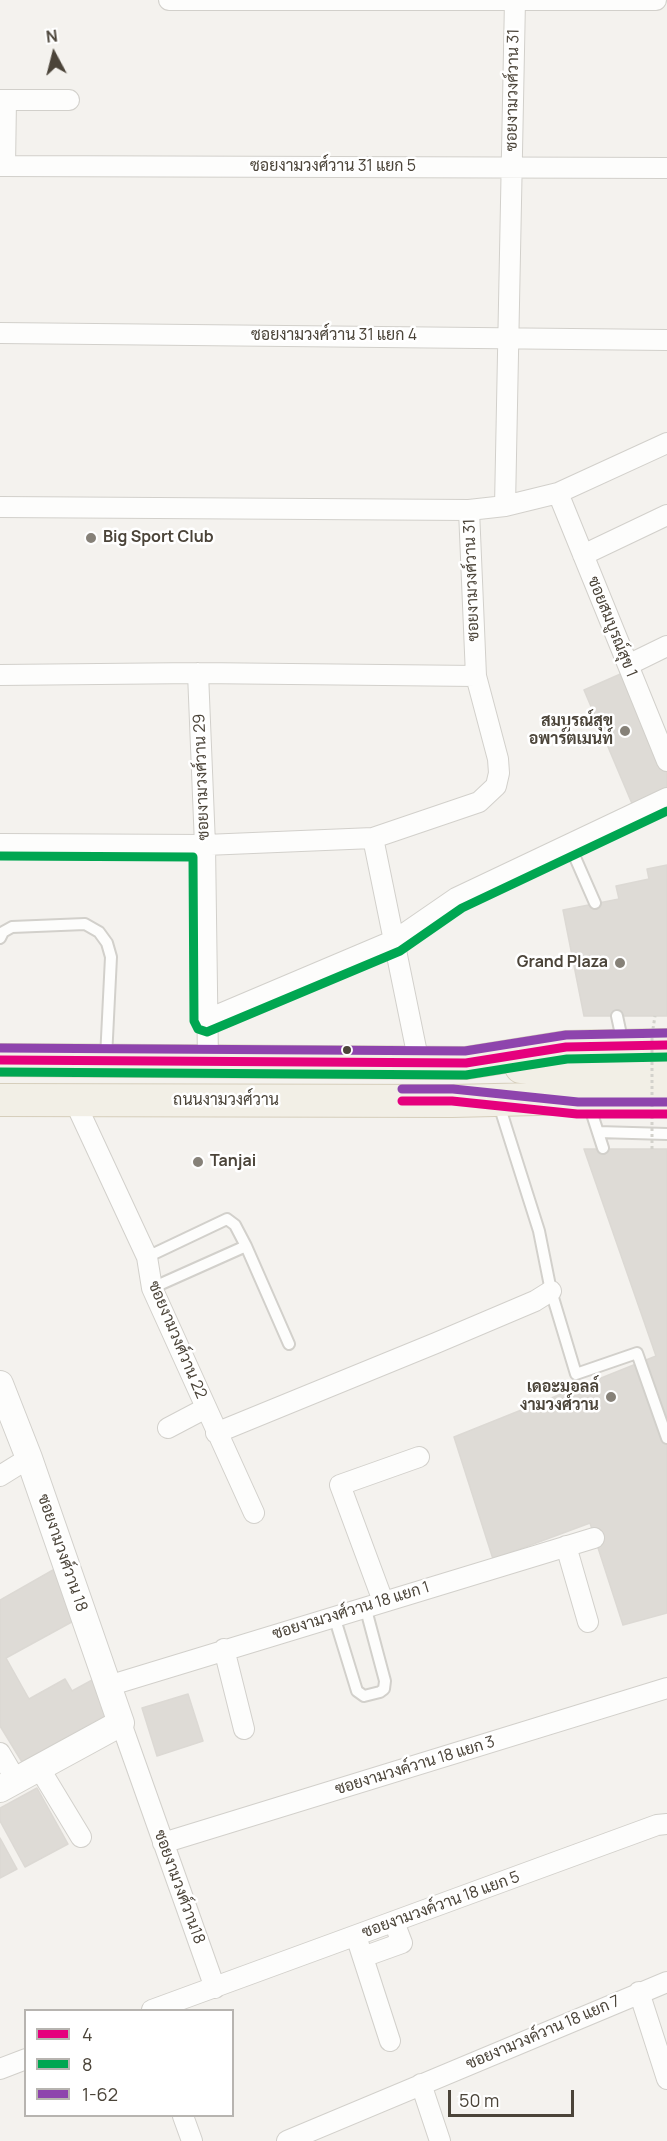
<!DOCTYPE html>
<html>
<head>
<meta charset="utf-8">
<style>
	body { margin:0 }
	#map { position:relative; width:667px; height:2141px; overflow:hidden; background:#f4f2ee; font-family:Manrope,sans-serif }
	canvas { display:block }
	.legend { position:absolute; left:24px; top:2009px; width:210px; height:108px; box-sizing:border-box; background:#fff; border:2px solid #b7b4b0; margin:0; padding:8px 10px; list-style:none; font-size:18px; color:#4b4439 }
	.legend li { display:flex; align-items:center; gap:12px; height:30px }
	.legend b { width:30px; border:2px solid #b7b4b0 }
	.north { position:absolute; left:24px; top:24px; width:60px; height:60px; -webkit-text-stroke:4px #fff; paint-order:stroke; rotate:353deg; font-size:16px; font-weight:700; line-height:24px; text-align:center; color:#4b4439 }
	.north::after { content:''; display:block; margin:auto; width:21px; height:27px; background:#4b4439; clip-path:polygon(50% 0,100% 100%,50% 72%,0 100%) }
	.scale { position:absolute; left:448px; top:2090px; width:126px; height:27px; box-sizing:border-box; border:3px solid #4b4439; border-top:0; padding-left:8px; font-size:18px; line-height:21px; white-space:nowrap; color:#4b4439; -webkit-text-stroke:4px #fff; paint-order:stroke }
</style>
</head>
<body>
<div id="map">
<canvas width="667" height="2141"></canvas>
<ul class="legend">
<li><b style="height:8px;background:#e5007d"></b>4</li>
<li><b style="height:8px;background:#00a651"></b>8</li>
<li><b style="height:8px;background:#8e44ad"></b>1-62</li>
</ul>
<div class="north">N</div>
<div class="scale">50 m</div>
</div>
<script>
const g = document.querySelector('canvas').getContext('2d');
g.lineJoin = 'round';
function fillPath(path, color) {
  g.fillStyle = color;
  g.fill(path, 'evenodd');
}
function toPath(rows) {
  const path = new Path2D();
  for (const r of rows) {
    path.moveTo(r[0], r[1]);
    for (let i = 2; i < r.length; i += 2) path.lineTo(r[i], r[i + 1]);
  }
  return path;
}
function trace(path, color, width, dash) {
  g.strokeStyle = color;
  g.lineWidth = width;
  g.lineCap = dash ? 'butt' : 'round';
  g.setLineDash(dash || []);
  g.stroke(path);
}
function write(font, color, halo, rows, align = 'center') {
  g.font = font + ' Manrope,Sarabun,sans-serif';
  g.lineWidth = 5;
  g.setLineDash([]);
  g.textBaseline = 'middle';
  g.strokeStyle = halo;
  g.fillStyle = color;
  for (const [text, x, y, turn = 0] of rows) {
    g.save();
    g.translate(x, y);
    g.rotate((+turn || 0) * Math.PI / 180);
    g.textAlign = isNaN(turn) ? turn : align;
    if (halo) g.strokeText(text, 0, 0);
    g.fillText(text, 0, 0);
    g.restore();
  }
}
const building = toPath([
	[625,672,667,772,667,790,633,806,584,690,625,672],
	[667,865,667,1016,584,1016,563,910,619,899,616,886,649,879,647,869,667,865],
	[584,1149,667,1149,667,1613,623,1625,590,1523,493,1559,454,1437,656,1356,584,1149],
	[53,1570,79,1618,6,1658,29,1699,65,1679,72,1691,94,1679,112,1712,22,1762,0,1726,0,1600,53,1570],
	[188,1694,203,1741,157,1756,142,1708,188,1694],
	[37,1788,68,1844,25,1867,0,1821,0,1808,37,1788],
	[0,1838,17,1869,0,1878,0,1838]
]);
fillPath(building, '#dedbd6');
trace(building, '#dcd9d4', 1.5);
const service = toPath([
	[570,846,595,903],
	[0,938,3,932,12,927,85,924,99,932,107,943,111,957,106,1058],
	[617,1016,623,1044],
	[500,1108,539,1231,551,1291,576,1374,637,1353,667,1438],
	[592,1114,603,1148],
	[598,1132,667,1134],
	[246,1246,289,1344],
	[147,1257,227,1219,235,1225,246,1246,152,1288],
	[334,1616,357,1691,364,1696,380,1692,384,1689,385,1681,365,1606]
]);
const minor = toPath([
	[169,0,656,0],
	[0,100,69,100],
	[0,166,667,168],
	[5,166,6,100],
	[0,333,667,340],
	[558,493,667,761],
	[505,506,515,0],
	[0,507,469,510,505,506,558,493,667,443],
	[583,555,667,515],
	[628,665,667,646],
	[198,673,205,845,208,1061],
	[0,675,198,673,476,676],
	[373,838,419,1063],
	[0,844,205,845,373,838,479,802,496,786,499,773,498,759,476,676,469,510],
	[206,1020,395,940,456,898,667,798],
	[74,1100,147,1257,152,1288,254,1513],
	[168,1428,206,1408],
	[216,1433,436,1343,535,1301,551,1291],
	[0,1476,29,1458],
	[566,1546,588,1622],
	[383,1601,340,1485,419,1457],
	[224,1649,244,1729],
	[108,1686,594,1538],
	[121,1723,215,1988],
	[0,1753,16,1780],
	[38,1766,81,1837],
	[163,1843,667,1688],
	[356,1936,390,2041],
	[363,1957,402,1943,394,1922],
	[639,1992,667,2079],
	[152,2010,657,1825,667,1824],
	[0,2069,26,2059],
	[421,2084,440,2141],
	[183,2116,192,2141],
	[287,2141,667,1982]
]);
const tertiary = toPath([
	[0,1384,29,1458,121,1723,0,1789]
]);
const primary = toPath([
	[0,1060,466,1063,566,1047,667,1045],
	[521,1067,604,1073,667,1073],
	[0,1100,452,1101,667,1096]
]);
trace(service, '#d2d0cb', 14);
trace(minor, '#d2d0cb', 22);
trace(tertiary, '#d2d0cb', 28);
trace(primary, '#d6cebb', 34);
trace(service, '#fdfdfc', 10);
trace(minor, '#fdfdfc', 20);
trace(tertiary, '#fdfdfc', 26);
trace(primary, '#f2efe6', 32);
trace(toPath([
	[652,1149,652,1035,655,1016]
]), '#d3d2cc', 3, [3, 3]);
trace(toPath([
	[0,1060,466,1063,566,1047,667,1045],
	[402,1101,452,1101,577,1114,667,1114]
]), '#e5007d', 9);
trace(toPath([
	[0,856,193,857,194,1021,198,1029,207,1032,400,951,462,908,667,811],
	[0,1072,466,1075,567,1059,667,1057]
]), '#00a651', 9);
trace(toPath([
	[0,1048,465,1051,566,1035,667,1033],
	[402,1089,453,1089,578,1102,667,1102]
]), '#8e44ad', 9);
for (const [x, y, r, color] of [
	[91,538,6,"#868178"],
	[625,731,6,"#868178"],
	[620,963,6,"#868178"],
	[347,1050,5,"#4b4439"],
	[198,1162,6,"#868178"],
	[611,1397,6,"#868178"]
]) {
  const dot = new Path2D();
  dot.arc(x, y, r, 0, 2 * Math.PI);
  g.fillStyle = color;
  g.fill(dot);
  trace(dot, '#fff', 2);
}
write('16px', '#4b4439', '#fff', [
	["ซอยงามวงศ์วาน 31",513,90,-89],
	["ซอยงามวงศ์วาน 31 แยก 5",333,167],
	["ซอยงามวงศ์วาน 31 แยก 4",334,336],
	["ซอยงามวงศ์วาน 31",472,580,-92],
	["ซอยสมบูรณ์สุข 1",612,627,68],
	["ซอยงามวงศ์วาน 29",202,777,-92],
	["ถนนงามวงศ์วาน",226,1101],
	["ซอยงามวงศ์วาน 22",177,1340,67],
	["ซอยงามวงศ์วาน 18",62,1553,71],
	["ซอยงามวงศ์วาน 18 แยก 1",351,1611,-17],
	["ซอยงามวงค์วาน 18 แยก 3",415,1766,-17],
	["ซอยงามวงศ์วาน18",179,1887,70],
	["ซอยงามวงค์วาน 18 แยก 5",441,1905,-20],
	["ซอยงามวงค์วาน 18 แยก 7",543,2033,-23]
]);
write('bold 16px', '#4b4439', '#fff', [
	["Big Sport Club",103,538,"left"],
	["สมบูรณ์สุข",613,722],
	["อพาร์ตเมนท์",613,740],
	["Grand Plaza",608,963],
	["Tanjai",210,1162,"left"],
	["เดอะมอลล์",599,1388],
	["งามวงศ์วาน",599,1406]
], 'right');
</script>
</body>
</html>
